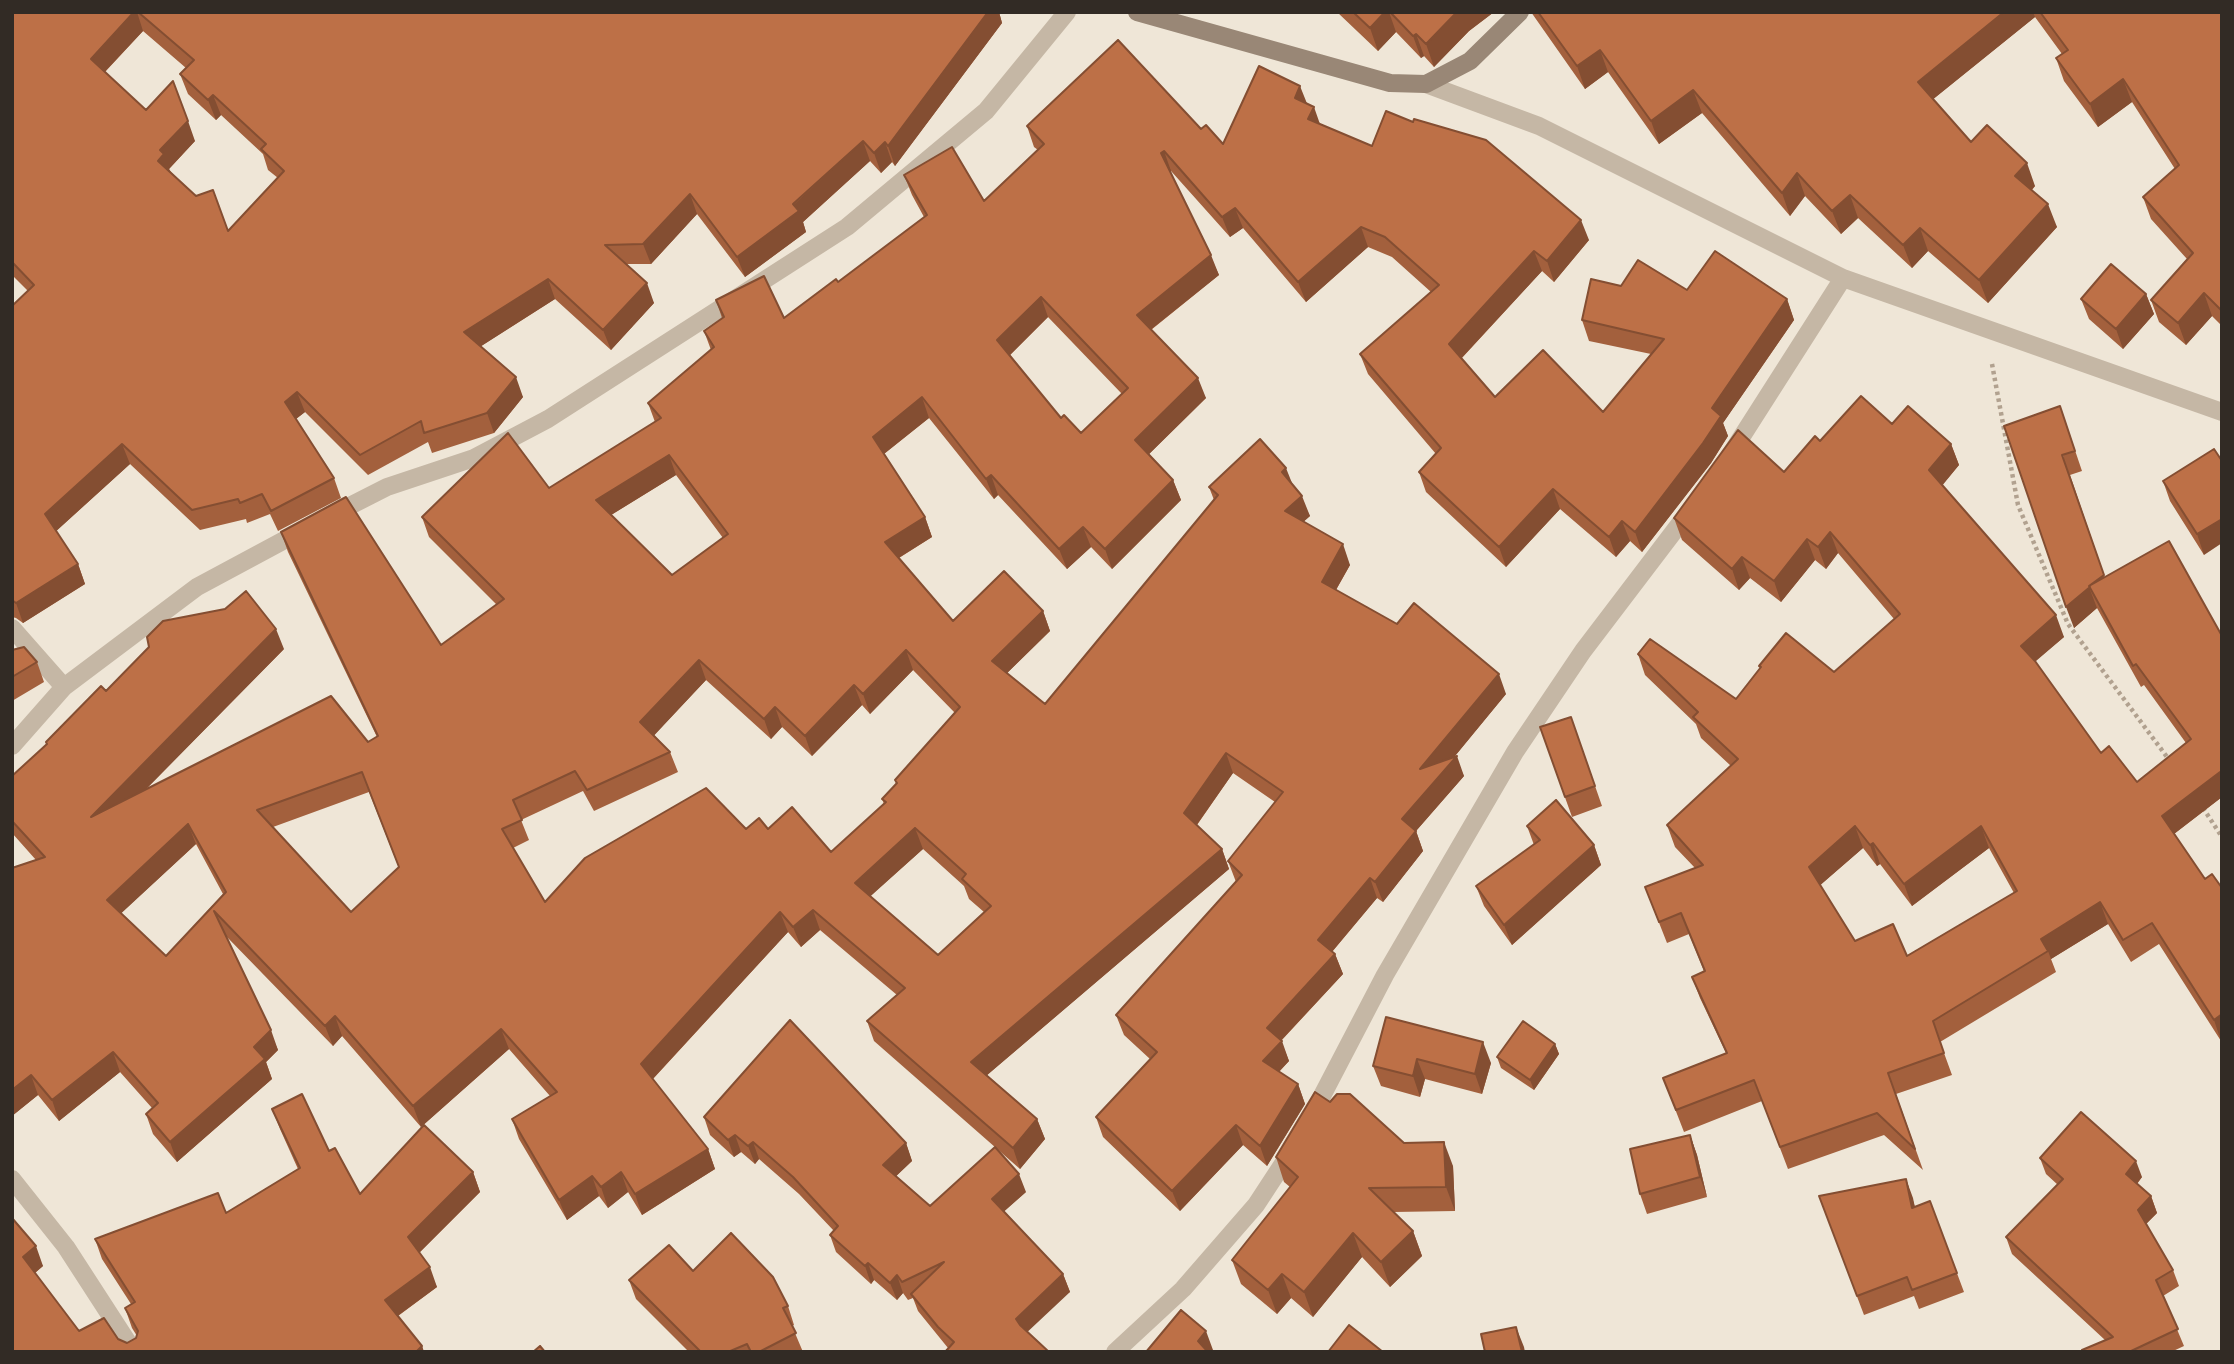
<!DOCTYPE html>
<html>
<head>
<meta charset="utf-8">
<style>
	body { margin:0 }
	#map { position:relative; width:2234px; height:1364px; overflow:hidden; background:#efe6d7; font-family:"Work Sans",sans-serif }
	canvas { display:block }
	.frame { position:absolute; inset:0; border:14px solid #322b25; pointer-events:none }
</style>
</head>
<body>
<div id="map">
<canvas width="2234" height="1364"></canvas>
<div class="frame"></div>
</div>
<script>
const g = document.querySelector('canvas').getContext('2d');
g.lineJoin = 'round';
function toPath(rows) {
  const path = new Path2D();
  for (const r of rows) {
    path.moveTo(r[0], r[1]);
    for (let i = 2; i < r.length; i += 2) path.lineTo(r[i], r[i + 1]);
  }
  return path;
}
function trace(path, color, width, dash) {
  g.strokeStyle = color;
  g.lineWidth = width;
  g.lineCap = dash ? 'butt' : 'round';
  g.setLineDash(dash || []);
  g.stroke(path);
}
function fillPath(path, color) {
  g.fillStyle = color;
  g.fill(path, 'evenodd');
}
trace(toPath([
	[1992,364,2018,505,2068,624,2170,761],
	[2203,808,2222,837]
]), '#b1a18f', 4.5, [3.5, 3.5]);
trace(toPath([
	[1426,84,1539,126,1843,278,2222,412],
	[1730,455,1843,278],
	[330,516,387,487,474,458,548,419,847,227,986,111,1067,12],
	[12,628,64,687],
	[12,746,64,687,197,587,305,529],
	[1311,1117,1385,975,1515,752,1583,651,1691,509],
	[12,1179,66,1247,134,1352],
	[1115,1352,1183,1289,1256,1205,1292,1150]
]), '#c5b7a5', 18);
trace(toPath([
	[1137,12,1390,83,1426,84,1470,61,1520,12]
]), '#998776', 18);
fillPath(toPath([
	[12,12,999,12,1002,23,895,166,892,162,881,173,870,161,803,222,806,232,745,277,697,214,651,264,627,264,654,303,611,350,555,299,481,346,523,397,494,433,432,453,428,442,368,475,305,412,296,419,334,478,341,498,278,531,270,514,247,523,246,519,200,530,130,464,56,531,78,564,85,584,23,623,16,618,12,617,12,306,28,291,12,275],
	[143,31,186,68,180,74,188,94,216,120,221,115,263,154,268,170,278,178,228,231,171,172,169,169,195,141,146,110,105,72],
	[1337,12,1494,12,1469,31,1434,67,1424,56,1421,58,1396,32,1378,51],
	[1531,12,2222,12,2222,326,2212,316,2186,345,2159,322,2151,300,2187,259,2151,219,2143,197,2175,169,2132,102,2098,127,2064,81,2056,58,2062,54,2035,17,1933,99,1971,142,2035,186,2032,190,2057,227,1988,303,1928,251,1912,268,1858,218,1841,234,1805,196,1790,216,1702,113,1659,144,1608,72,1585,89],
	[1307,104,1320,124,1589,240,1554,282,1542,271,1461,359,1495,397,1603,412,1651,354,1589,341,1582,320,1621,286,1687,290,1787,299,1794,320,1723,423,1728,436,1711,463,1642,552,1630,541,1616,557,1560,509,1506,567,1426,492,1419,472,1436,454,1368,374,1360,354,1431,292,1392,257,1368,247,1306,302,1243,228,1230,237,1171,171,1170,172,1219,275,1151,330,1206,398,1149,454,1173,480,1181,500,1112,569,1091,547,1067,569,998,495,994,499,929,418,884,454,925,517,932,537,899,558,953,621,1043,611,1050,631,1007,673,1045,704,1214,500,1209,487,1292,484,1310,516,1303,522,1350,565,1336,590,1506,694,1454,757,1464,776,1416,831,1423,851,1383,902,1377,898,1332,952,1335,954,1343,974,1281,1041,1289,1061,1279,1072,1298,1084,1305,1104,1267,1166,1243,1145,1180,1211,1103,1137,1096,1117,1150,1059,1124,1035,1116,1015,1236,882,1228,861,1275,802,1233,773,1197,825,1222,849,1229,869,987,1075,1037,1119,1045,1139,1020,1169,874,1041,867,1021,897,995,820,930,801,947,788,932,653,1079,708,1149,715,1169,642,1215,628,1192,608,1208,599,1196,567,1220,519,1139,512,1119,550,1096,509,1049,421,1127,342,1036,333,1046,226,936,278,1050,266,1062,272,1079,177,1162,153,1134,146,1114,152,1108,120,1072,59,1121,38,1095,12,1116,12,868,36,860,12,833,12,776,106,691,284,649,145,790,368,742,377,737,288,552,281,532,441,645,497,605,429,537,422,517,549,488,655,422,648,403,711,350,704,331,722,318,716,300,784,318,838,282,924,217,912,195,904,175,984,201,1038,150,1034,147,1027,126,1201,129,1223,144],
	[1048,317,1122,394,1081,433,1061,418,1010,355],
	[676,475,723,538,672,575,611,515],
	[913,670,955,713,895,780,896,784,882,799,884,804,831,852,768,829,746,829,545,902,513,848,529,840,521,820,583,791,594,811,678,772,670,752,654,735,706,680,771,739,782,727,812,756,862,705,870,714],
	[369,792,399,868,351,912,273,827],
	[196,844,223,894,166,956,121,913],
	[923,849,964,886,969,899,984,912,938,955,870,896],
	[2146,294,2154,314,2123,349,2089,319,2081,299],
	[2060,406,2082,471,2070,475,2105,578,2222,636,2222,797,2174,834,2221,1041,2159,944,2131,962,2108,924,2051,959,2056,972,1940,1042,1952,1075,1896,1094,1923,1170,1884,1135,1788,1169,1762,1101,1684,1132,1663,1078,1726,1053,1700,998,1692,977,1704,971,1689,934,1667,943,1645,887,1695,868,1675,847,1667,825,1731,766,1701,738,1696,724,1645,675,1638,654,1736,699,1760,668,1759,666,1834,672,1894,619,1838,553,1826,569,1815,560,1781,602,1750,578,1739,590,1682,540,1674,518,1784,472,1820,441,1892,424,1951,444,1959,465,1942,485,2064,637,2035,661,2101,753,2137,782,2186,743,2144,685,2141,687,2097,608,2074,628],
	[1863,848,1877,866,1880,864,1912,906,1989,848,2014,893,1907,956,1855,941,1820,885],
	[2214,449,2204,555,2170,501,2163,481],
	[12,650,37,662,44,682,12,701],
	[1571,717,1602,806,1572,817,1540,727],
	[1527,826,1594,845,1601,865,1512,945,1484,906,1476,886,1534,845],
	[1386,1017,1491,1063,1482,1094,1425,1079,1420,1097,1381,1086,1373,1066],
	[1555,1044,1559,1054,1534,1090,1501,1068,1497,1057],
	[1330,1102,1404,1143,1453,1166,1455,1211,1394,1212,1413,1231,1422,1256,1390,1287,1362,1257,1313,1317,1291,1298,1277,1314,1241,1284,1232,1260,1290,1187,1284,1182,1276,1157],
	[272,1109,329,1151,360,1194,473,1172,480,1192,419,1253,437,1287,398,1316,422,1346,424,1352,12,1352,12,1218,43,1266,35,1273,79,1331,118,1339,127,1343,136,1338,137,1336,132,1328,125,1308,131,1304,102,1259,95,1239,226,1213,298,1169,280,1129],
	[704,1117,906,1143,912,1161,896,1176,930,1206,1026,1192,1004,1211,1063,1274,1070,1292,948,1348,918,1311,913,1298,908,1300,903,1293,897,1300,874,1280,871,1284,836,1252,830,1235,834,1231,799,1194,759,1159,755,1164,741,1152,734,1157,710,1135],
	[1690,1135,1697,1155,1707,1197,1647,1214,1640,1194],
	[2040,1158,2142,1177,2137,1184,2151,1196,2157,1213,2146,1224,2173,1270,2179,1286,2163,1296,2184,1346,2171,1352,2083,1352,2105,1340,2012,1254,2006,1237,2058,1185,2046,1174],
	[1906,1179,1915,1207,1930,1201,1964,1292,1919,1309,1914,1296,1864,1315,1819,1196],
	[693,1271,788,1306,794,1325,792,1326,803,1352,689,1352,636,1299,629,1280]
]), '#a3603d');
fillPath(toPath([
	[134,12,137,12,143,31,98,79,91,59],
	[988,12,999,12,1002,23,895,166,888,146],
	[1385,12,1389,12,1396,32,1378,51,1370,28],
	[1457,12,1494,12,1469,31,1434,67,1426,44],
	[2004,12,2033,12,2035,17,1926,105,1918,82],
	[1416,34,1424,56,1421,58,1413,36],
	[1600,50,1608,72,1585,89,1577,66],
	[2123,79,2132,102,2098,127,2090,104],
	[1300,86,1308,106,1295,98],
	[1693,90,1702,113,1659,144,1651,121],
	[213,95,221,115,216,120,208,100],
	[1314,107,1321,127,1308,119],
	[188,121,195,141,169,169,171,174,158,161,160,150],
	[863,141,870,161,803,222,806,232,745,277,737,257],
	[885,142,892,162,881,173,874,153],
	[1164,151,1171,171,1168,173,1161,153],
	[2027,163,2035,186,2023,199,2015,176],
	[1797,173,1805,196,1790,216,1782,193],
	[690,194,697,214,651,264,643,244],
	[1850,195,1858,218,1841,234,1832,211],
	[2048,204,2057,227,1988,303,1979,280],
	[1235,208,1243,228,1230,237,1222,217],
	[1581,220,1589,240,1554,282,1547,261],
	[1361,227,1368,247,1306,302,1298,282],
	[1920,228,1928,251,1912,268,1903,245],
	[1534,251,1542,271,1456,364,1449,344],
	[1211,255,1219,275,1144,335,1137,315],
	[548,279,555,299,472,352,464,332],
	[647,283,654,303,611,350,603,330],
	[2204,293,2212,316,2186,345,2178,323],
	[2146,294,2154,314,2123,349,2116,329],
	[1041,297,1048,317,1005,360,997,340],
	[1787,299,1794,320,1723,423,1728,436,1711,463,1642,552,1635,532,1712,408],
	[516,377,523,397,494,433,487,413],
	[1198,378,1206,398,1143,460,1135,440],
	[297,392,305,412,292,422,285,402],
	[922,397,929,418,880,457,873,437],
	[122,444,130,464,53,534,45,514],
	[1951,444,1959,465,1937,492,1929,470],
	[669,455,676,475,603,520,596,500],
	[1286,468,1294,488,1282,472],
	[991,475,998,495,994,499,986,479],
	[1173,480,1181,500,1112,569,1105,549],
	[1553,489,1560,509,1506,567,1499,547],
	[1302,496,1310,516,1292,532,1285,511],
	[925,517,932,537,892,562,885,542],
	[2222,519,2222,543,2204,555,2197,534],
	[1622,521,1630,541,1616,557,1609,537],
	[1083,527,1091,547,1067,569,1059,549],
	[1830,532,1838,553,1826,569,1818,547],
	[1807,539,1815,560,1781,602,1774,581],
	[1343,544,1350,565,1329,602,1322,582],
	[1742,557,1750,578,1739,590,1732,569],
	[78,564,85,584,23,623,16,603],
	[2089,587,2097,608,2074,628,2066,607],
	[1043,611,1050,631,999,681,992,661],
	[2056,615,2064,637,2029,667,2021,646],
	[276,629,284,649,99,837,91,817],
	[906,650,913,670,870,714,863,694],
	[699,660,706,680,648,742,640,722],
	[1499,674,1506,694,1428,789,1420,769],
	[854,685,862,705,812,756,805,736],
	[775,707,782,727,771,739,764,719],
	[1226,753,1233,773,1191,833,1184,813],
	[1457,756,1464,776,1416,831,1423,851,1383,902,1375,882,1402,819],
	[2220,772,2222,778,2222,797,2170,837,2162,816],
	[188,824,196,844,114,920,107,900],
	[1855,826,1863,848,1817,888,1809,867],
	[1981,826,1989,848,1912,906,1904,884],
	[915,828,923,849,863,903,855,883],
	[1873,843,1880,864,1877,866,1870,845],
	[1594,845,1601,865,1512,945,1504,925],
	[1222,849,1229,869,979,1082,971,1062],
	[1370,878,1377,898,1325,960,1318,940],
	[2100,902,2108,924,2051,959,2048,951,2041,939],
	[813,910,820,930,801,947,793,927],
	[780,912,788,932,648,1084,641,1064],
	[1335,954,1343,974,1274,1048,1267,1028],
	[2222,1014,2222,1041,2221,1041,2214,1020],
	[335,1016,342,1036,333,1046,325,1026],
	[501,1029,509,1049,421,1127,413,1106],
	[271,1030,278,1050,266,1062,272,1079,177,1162,170,1142,254,1047],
	[1282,1041,1289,1061,1270,1081,1263,1061],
	[1483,1042,1491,1063,1482,1094,1475,1074],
	[1555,1044,1559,1054,1534,1090,1530,1080],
	[113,1052,120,1072,59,1121,52,1100],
	[1417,1059,1425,1079,1420,1097,1413,1076],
	[31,1075,38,1095,12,1116,12,1090],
	[1298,1084,1305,1104,1267,1166,1260,1146],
	[1037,1119,1045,1139,1020,1169,1013,1148],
	[1236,1125,1243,1145,1180,1211,1172,1191],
	[735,1135,741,1152,734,1157,728,1140],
	[1690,1135,1697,1155,1707,1197,1700,1177],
	[753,1142,759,1159,755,1164,748,1146],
	[1444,1142,1453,1166,1455,1211,1446,1187],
	[906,1143,912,1161,890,1182,883,1165],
	[708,1149,715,1169,642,1215,635,1194],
	[2136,1161,2142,1177,2132,1190,2126,1174],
	[473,1172,480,1192,415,1257,408,1237],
	[621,1172,628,1192,608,1208,601,1187],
	[1019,1174,1026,1192,999,1216,992,1199],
	[592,1176,599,1196,567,1220,559,1200],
	[1906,1179,1913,1198,1919,1227,1912,1208],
	[2151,1196,2157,1213,2144,1226,2138,1210],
	[1413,1231,1422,1256,1390,1287,1381,1262],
	[1353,1233,1362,1257,1313,1317,1304,1292],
	[36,1246,43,1266,30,1277,23,1257],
	[868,1263,874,1280,871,1284,865,1266],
	[430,1267,437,1287,392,1320,385,1300],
	[1063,1274,1070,1292,1022,1337,1016,1319],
	[1282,1274,1291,1298,1277,1314,1268,1290],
	[897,1275,903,1293,897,1300,890,1283],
	[1516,1327,1524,1347,1525,1352,1522,1352],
	[1206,1331,1213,1350,1212,1352,1202,1352,1198,1341],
	[422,1346,424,1352,416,1352]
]), '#844e32');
const building = toPath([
	[12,12,134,12,91,59,146,110,173,81,188,121,160,150,164,154,158,161,196,196,213,190,228,231,284,171,261,149,266,144,213,95,208,100,180,74,194,60,138,12,988,12,888,146,885,142,874,153,863,141,793,204,799,211,737,257,690,194,643,244,605,245,647,283,603,330,548,279,464,332,516,377,487,413,424,433,421,421,360,455,297,392,285,402,334,478,271,511,262,494,240,503,238,499,192,510,122,444,45,514,78,564,16,603,12,600,12,306,34,285,12,262,12,12],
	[1353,12,1385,12,1370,28,1353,12],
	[1390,12,1457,12,1426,44,1416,34,1413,36,1390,12],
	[1538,12,2004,12,1918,82,1971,142,1987,125,2027,163,2015,176,2048,204,1979,280,1920,228,1903,245,1850,195,1832,211,1797,173,1782,193,1693,90,1651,121,1600,50,1577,66,1538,12],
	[2040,12,2222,12,2222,311,2204,293,2178,323,2151,300,2193,253,2143,197,2179,165,2123,79,2090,104,2056,58,2068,50,2040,12],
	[1118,40,1201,129,1206,125,1223,144,1259,66,1300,86,1295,98,1314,107,1308,119,1372,146,1386,111,1413,122,1414,119,1486,140,1581,220,1547,261,1534,251,1449,344,1495,397,1543,350,1603,412,1664,339,1582,320,1591,279,1621,286,1638,260,1687,290,1715,251,1787,299,1712,408,1721,416,1703,443,1635,532,1622,521,1609,537,1553,489,1499,547,1419,472,1441,448,1360,354,1439,285,1385,237,1361,227,1298,282,1235,208,1222,217,1164,151,1161,153,1211,255,1137,315,1198,378,1135,440,1173,480,1105,549,1083,527,1059,549,991,475,986,479,922,397,873,437,925,517,885,542,953,621,1004,571,1043,611,992,661,1045,704,1218,495,1209,487,1260,439,1286,468,1282,472,1302,496,1285,511,1343,544,1322,582,1397,624,1414,603,1499,674,1420,769,1457,756,1402,819,1416,831,1375,882,1370,878,1318,940,1335,954,1267,1028,1282,1041,1263,1061,1298,1084,1260,1146,1236,1125,1172,1191,1096,1117,1157,1052,1116,1015,1242,875,1228,861,1283,792,1226,753,1184,813,1222,849,971,1062,1037,1119,1013,1148,867,1021,905,988,813,910,793,927,780,912,641,1064,708,1149,635,1194,621,1172,601,1187,592,1176,559,1200,512,1119,557,1092,501,1029,413,1106,335,1016,325,1026,214,911,271,1030,254,1047,265,1059,170,1142,146,1114,158,1103,113,1052,52,1100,31,1075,12,1090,12,868,45,857,12,821,12,776,47,744,46,742,101,686,106,691,149,647,147,637,163,621,225,609,246,591,276,629,91,817,331,696,368,742,378,736,281,532,346,497,441,645,504,599,422,517,508,433,549,488,661,418,648,403,714,347,704,331,724,317,716,300,764,276,784,318,836,279,838,282,927,215,904,175,952,147,984,201,1044,144,1027,126,1118,40],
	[1041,297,1128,388,1081,433,1064,415,1061,418,997,340,1041,297],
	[669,455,728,534,672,575,596,500,669,455],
	[906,650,960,707,895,780,897,783,882,799,886,802,831,852,792,807,768,829,759,818,746,829,706,788,585,858,545,902,502,829,522,820,513,800,575,771,587,790,670,752,640,722,699,660,764,719,775,707,805,736,854,685,863,694,906,650],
	[362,772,399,867,351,912,257,810,362,772],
	[188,824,226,892,166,956,107,900,188,824],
	[915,828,966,874,962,879,991,906,938,955,855,883,915,828],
	[2111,264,2146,294,2116,329,2081,299,2111,264],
	[1861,396,1892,424,1908,406,1951,444,1929,470,2056,615,2021,646,2035,661,2101,753,2109,746,2137,782,2191,739,2136,664,2133,666,2089,586,2169,541,2222,636,2222,775,2220,772,2162,816,2205,879,2212,874,2222,888,2222,1014,2214,1020,2152,923,2123,940,2100,902,2041,939,2048,951,1933,1021,1944,1053,1888,1073,1915,1149,1877,1113,1780,1147,1754,1080,1676,1110,1663,1078,1727,1053,1692,977,1705,971,1681,913,1659,922,1645,887,1703,865,1667,825,1738,759,1693,717,1698,712,1638,654,1650,639,1736,699,1761,667,1759,666,1786,633,1834,672,1900,614,1830,532,1818,547,1807,539,1774,581,1742,557,1732,569,1674,518,1738,430,1784,472,1815,436,1820,441,1861,396],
	[1855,826,1870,845,1873,843,1904,884,1981,826,2017,891,1907,956,1893,924,1855,941,1809,867,1855,826],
	[2060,406,2075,451,2062,455,2104,575,2089,586,2090,587,2066,607,2004,426,2060,406],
	[2214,449,2222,461,2222,519,2197,534,2163,481,2214,449],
	[24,647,37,662,12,677,12,650,24,647],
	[1571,717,1595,786,1565,797,1540,727,1571,717],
	[1556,800,1594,845,1504,925,1476,886,1540,840,1527,826,1556,800],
	[1386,1017,1483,1042,1475,1074,1417,1059,1413,1076,1373,1066,1386,1017],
	[790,1020,906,1143,883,1165,930,1206,995,1147,1019,1174,992,1199,1063,1274,1016,1319,1020,1325,1049,1352,945,1352,954,1342,938,1327,911,1294,944,1262,902,1282,897,1275,890,1283,868,1263,865,1266,830,1235,838,1226,793,1177,753,1142,748,1146,735,1135,728,1140,704,1117,790,1020],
	[1523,1021,1555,1044,1530,1080,1497,1057,1523,1021],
	[1315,1092,1330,1102,1337,1094,1350,1094,1404,1143,1444,1142,1446,1187,1369,1188,1413,1231,1381,1262,1353,1233,1304,1292,1282,1274,1268,1290,1232,1260,1298,1177,1276,1157,1315,1092],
	[302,1094,329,1151,335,1148,360,1194,424,1125,473,1172,408,1237,430,1267,385,1300,422,1346,416,1352,12,1352,12,1218,36,1246,23,1257,79,1331,104,1318,118,1339,127,1343,136,1338,138,1331,125,1308,135,1302,95,1239,218,1193,226,1213,300,1168,272,1109,302,1094],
	[2081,1112,2136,1161,2126,1174,2151,1196,2138,1210,2173,1270,2156,1280,2178,1329,2129,1352,2083,1352,2082,1350,2113,1337,2006,1237,2063,1179,2040,1158,2081,1112],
	[1690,1135,1700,1177,1640,1194,1630,1149,1690,1135],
	[1906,1179,1912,1208,1930,1201,1957,1273,1912,1290,1907,1277,1857,1296,1819,1196,1906,1179],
	[731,1233,773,1277,788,1306,783,1308,796,1333,759,1352,751,1352,747,1344,728,1352,701,1352,629,1280,669,1245,693,1271,731,1233],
	[1181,1310,1206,1331,1198,1341,1208,1352,1146,1352,1181,1310],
	[1349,1325,1383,1352,1328,1352,1349,1325],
	[1516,1327,1522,1352,1485,1352,1481,1334,1516,1327],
	[540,1346,545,1352,533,1352,540,1346]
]);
fillPath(building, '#bd7047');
trace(building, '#844e32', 2);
</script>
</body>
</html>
